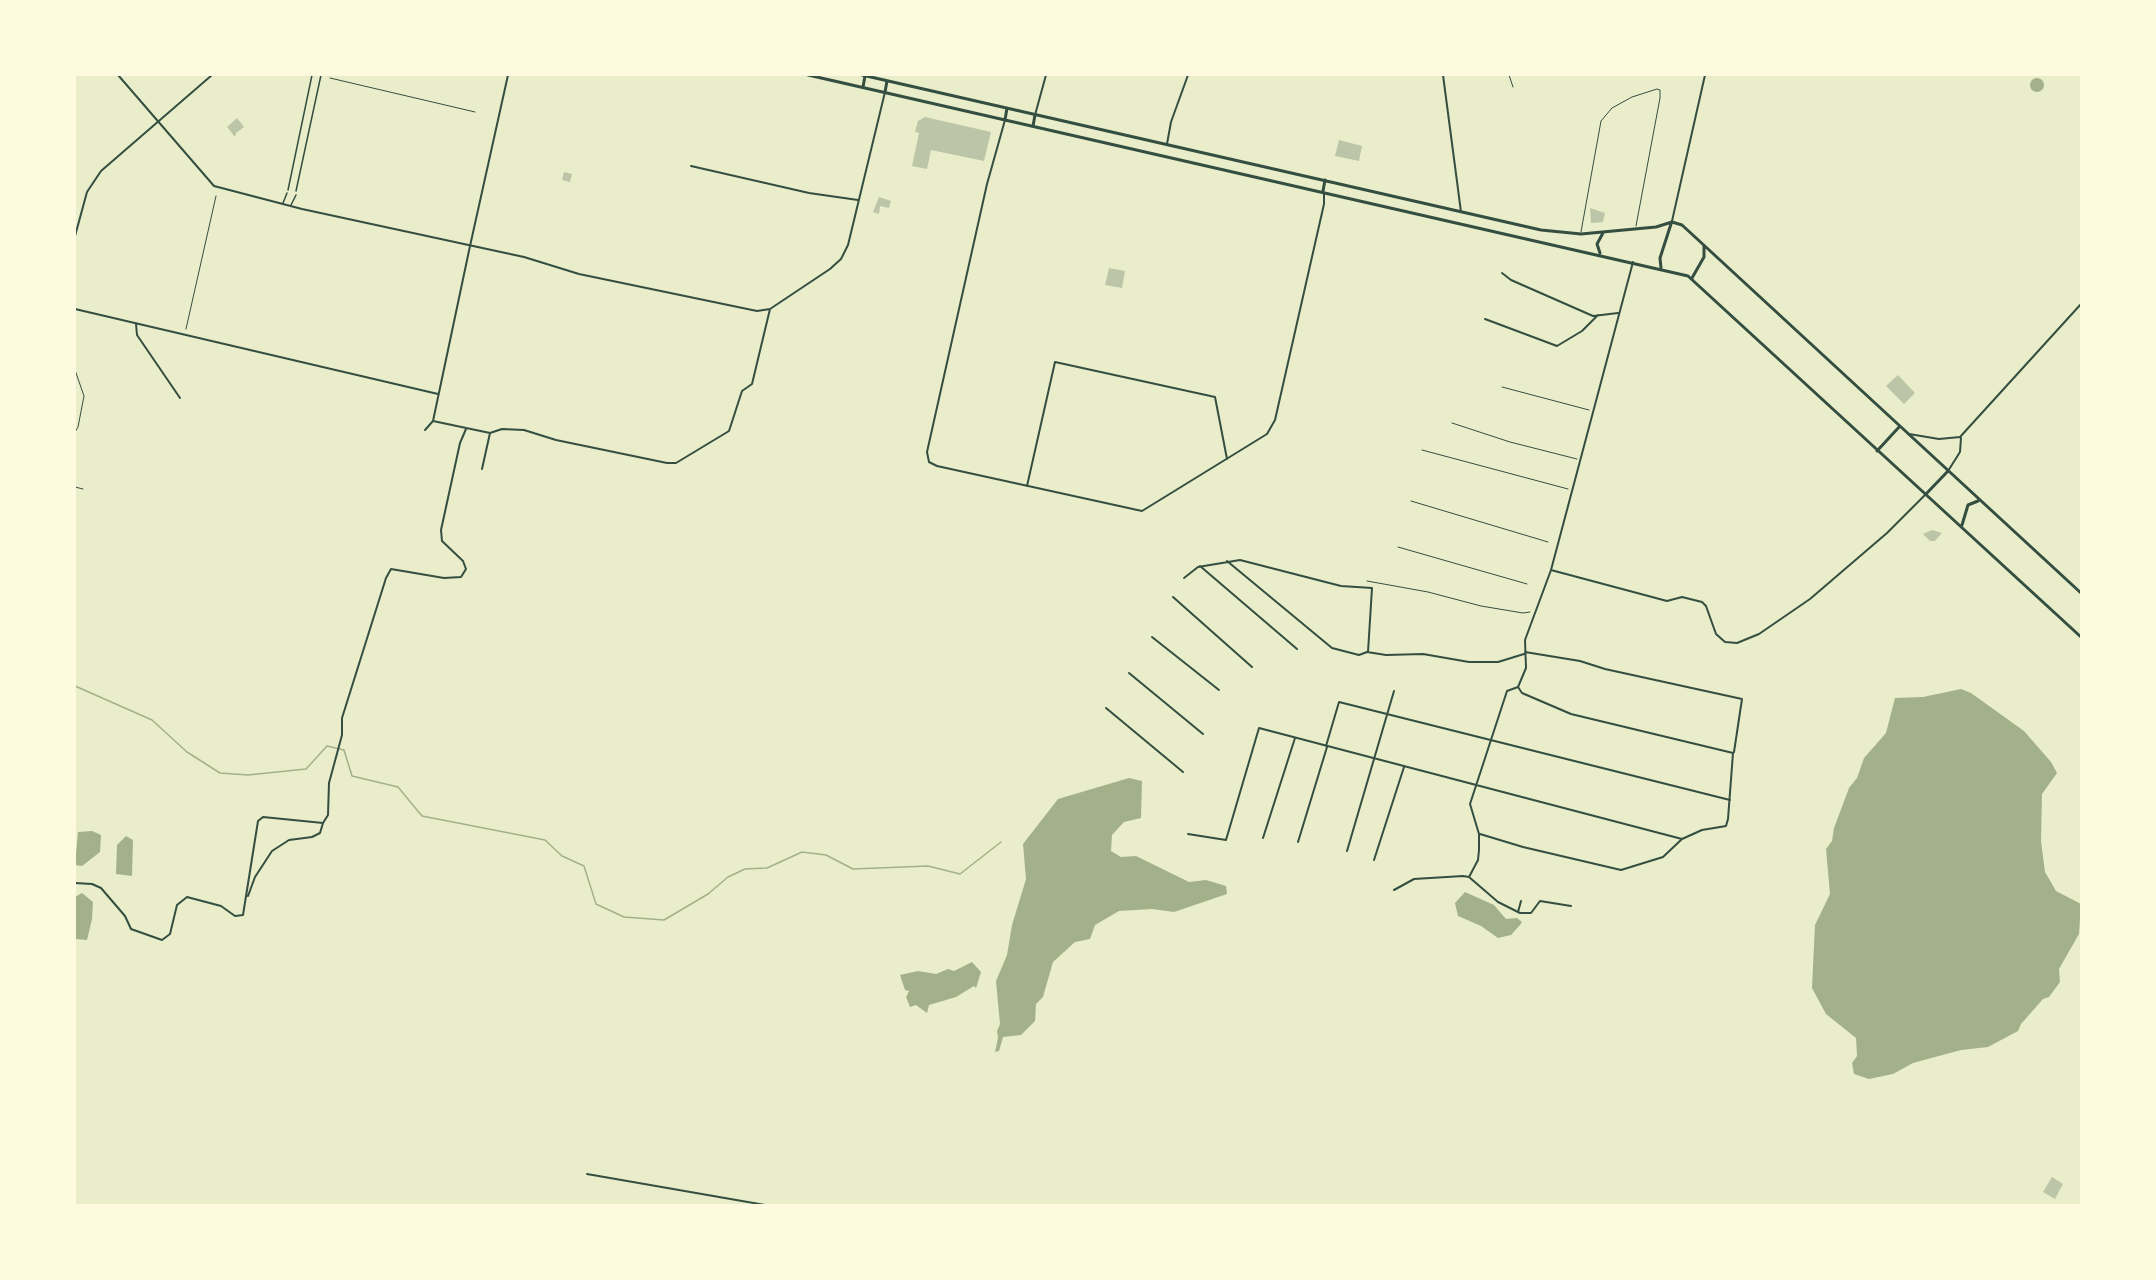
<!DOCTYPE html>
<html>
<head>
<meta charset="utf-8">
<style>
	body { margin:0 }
	#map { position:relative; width:2156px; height:1280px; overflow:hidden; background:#e9edc9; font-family:Rubik,sans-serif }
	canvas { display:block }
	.frame { position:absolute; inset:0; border:76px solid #fefae0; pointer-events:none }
</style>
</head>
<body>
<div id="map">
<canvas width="2156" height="1280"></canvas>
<div class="frame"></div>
</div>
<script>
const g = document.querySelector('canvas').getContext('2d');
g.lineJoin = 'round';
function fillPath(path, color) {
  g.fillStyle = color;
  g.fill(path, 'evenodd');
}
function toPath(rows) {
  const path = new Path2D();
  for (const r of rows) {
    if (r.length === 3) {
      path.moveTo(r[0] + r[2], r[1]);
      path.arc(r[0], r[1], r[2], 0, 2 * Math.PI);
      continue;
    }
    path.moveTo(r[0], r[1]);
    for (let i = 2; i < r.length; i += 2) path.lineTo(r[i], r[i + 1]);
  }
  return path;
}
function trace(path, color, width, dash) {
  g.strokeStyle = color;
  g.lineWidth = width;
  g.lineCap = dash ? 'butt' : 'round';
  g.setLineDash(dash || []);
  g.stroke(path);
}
fillPath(toPath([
	[2037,85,7],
	[1961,689,1971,693,2024,731,2051,762,2057,773,2042,794,2041,841,2045,872,2056,891,2081,904,2079,934,2059,969,2060,982,2049,997,2043,999,2021,1024,2018,1031,1988,1047,1961,1050,1913,1063,1893,1074,1869,1079,1854,1074,1852,1063,1857,1056,1856,1038,1826,1014,1812,988,1815,925,1830,894,1826,849,1832,841,1834,828,1849,788,1857,778,1864,758,1886,733,1895,698,1923,697],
	[1129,778,1142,781,1141,818,1124,822,1112,835,1111,851,1121,857,1136,856,1189,882,1206,880,1226,886,1227,894,1174,912,1152,909,1119,911,1095,925,1090,939,1075,942,1053,962,1043,997,1036,1004,1035,1021,1021,1035,1003,1037,999,1051,995,1052,998,1038,997,1031,1000,1024,996,981,1007,955,1012,925,1026,879,1023,844,1058,799],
	[92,831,101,835,100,852,82,866,75,865,78,832],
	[126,836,133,840,132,876,116,874,117,845],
	[1465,892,1494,905,1506,919,1517,918,1522,922,1520,925,1511,935,1498,938,1481,926,1458,916,1455,903],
	[82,893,93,902,92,919,87,940,75,939,75,897],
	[972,962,981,972,976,988,974,986,956,997,929,1005,927,1013,916,1005,910,1007,906,997,909,991,905,990,900,975,918,971,936,974,948,969,954,971]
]), '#a3b18a');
trace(toPath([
	[75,686,152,720,187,752,220,773,248,775,306,769,327,746,344,750,352,776,398,787,422,816,545,840,562,856,584,866,596,904,624,917,664,920,708,894,728,877,745,869,767,868,802,852,826,855,853,869,928,866,960,874,1001,842]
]), '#a3b18a', 1.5);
fillPath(toPath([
	[925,117,991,132,984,161,931,150,927,169,912,166,919,133,915,132,918,121],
	[237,118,244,127,236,133,235,137,227,127],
	[1339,140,1362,146,1359,161,1335,156],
	[564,172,572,174,570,182,562,180],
	[879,197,891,201,889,208,880,206,879,214,873,212],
	[1590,208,1605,213,1603,222,1591,223],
	[1109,268,1125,271,1122,288,1105,285],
	[1898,375,1915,393,1904,404,1886,386],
	[1932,530,1942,533,1935,541,1930,541,1923,534],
	[2052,1177,2063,1184,2055,1199,2043,1192]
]), '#bcc5a7');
trace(toPath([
	[186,329,216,196],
	[1502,387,1589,410],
	[1452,423,1510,442,1577,459],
	[1422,450,1568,489],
	[1411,501,1548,542],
	[1398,547,1527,584],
	[1367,581,1428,592,1481,606,1523,613,1530,612]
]), '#344e41', 1);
trace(toPath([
	[1509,75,1513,87],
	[1549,75,1550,75],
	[330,78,475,112],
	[1581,232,1601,121,1612,108,1632,97,1657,89,1660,90,1660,98,1636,226],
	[75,370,84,396,78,427,75,432],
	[75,487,83,489]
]), '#344e41', 1);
trace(toPath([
	[288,190,312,75],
	[296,191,321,75],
	[283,203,287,193],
	[291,205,296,195]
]), '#344e41', 1.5);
trace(toPath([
	[118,75,214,186,302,209,524,257,579,274,757,311,770,309,830,269,841,259,848,245,885,92],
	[1443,75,1461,212],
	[1035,115,1046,75],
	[1005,120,987,184,927,452,929,462,937,466,1142,511,1267,434,1275,420,1324,204,1324,194],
	[1167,144,1171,122,1188,75],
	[691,166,809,193,858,200],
	[75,236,87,192,101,171,212,75],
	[1502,273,1511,280,1593,316,1618,313],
	[75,309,438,394],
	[1485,319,1557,346,1582,331,1598,315],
	[136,324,137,335,180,398],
	[433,421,490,433,502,429,524,430,556,440,667,463,676,463,729,431,742,391,752,384,770,309],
	[425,430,433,421,470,246],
	[482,469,490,433],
	[1027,486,1055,362,1215,397,1227,459],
	[1227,561,1332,648,1359,655,1367,652,1386,655,1423,654,1469,662,1498,662,1524,654],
	[1200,566,1297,649],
	[1551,570,1667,601,1682,597,1702,602,1706,606,1716,634,1725,642,1737,643,1759,634,1810,599,1887,533,1926,494],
	[1184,578,1198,567,1240,560,1341,586,1372,588,1368,652],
	[1173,597,1252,667],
	[1152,637,1219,690],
	[1525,652,1580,661,1605,669,1742,699,1734,752],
	[1129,673,1203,734],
	[1106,708,1183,772],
	[1326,746,1339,702,1730,800],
	[1188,834,1226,840,1259,728,1682,839],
	[1480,834,1523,847,1621,870,1663,857,1682,839,1702,830,1726,826,1728,819,1733,753,1571,714,1522,693,1518,687],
	[1263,838,1295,738],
	[1298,842,1327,747],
	[1347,851,1394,691],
	[1374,860,1404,767],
	[1469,877,1478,860,1479,850,1479,834,1470,804,1507,691,1518,687,1526,668,1525,640,1551,570,1633,262],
	[75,883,92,884,101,888,125,916,131,929,162,940,170,934,177,905,187,897,221,906,235,916,243,915,258,821,263,817,323,823,328,815,329,783,342,735,342,718,386,578,391,569,444,578,461,577,466,569,463,561,442,541,441,530,460,443,466,429],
	[1394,890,1414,879,1463,876,1469,877,1498,902,1520,913,1531,913,1540,901,1571,906],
	[248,896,255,877,272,851,289,840,312,837,320,833,323,823],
	[1518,912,1521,901],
	[587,1174,765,1205]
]), '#344e41', 2);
trace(toPath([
	[1672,221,1705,75],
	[470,246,508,75],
	[1909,434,1939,439,1960,437,2081,304],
	[1948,471,1960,452,1961,438]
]), '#344e41', 2);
trace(toPath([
	[808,75,1688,276,2081,637],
	[862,75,1541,230,1581,234,1656,227,1672,222,1682,225,2081,593],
	[863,87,865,76],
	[885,92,887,81],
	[1005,120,1007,108],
	[1033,126,1035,115],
	[1323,191,1325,180],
	[1600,253,1597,244,1603,233],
	[1661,268,1660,258,1671,224],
	[1692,278,1704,257,1704,246],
	[1877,451,1900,426],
	[1926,494,1948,471],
	[1962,525,1968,505,1978,501]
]), '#344e41', 3);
</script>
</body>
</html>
